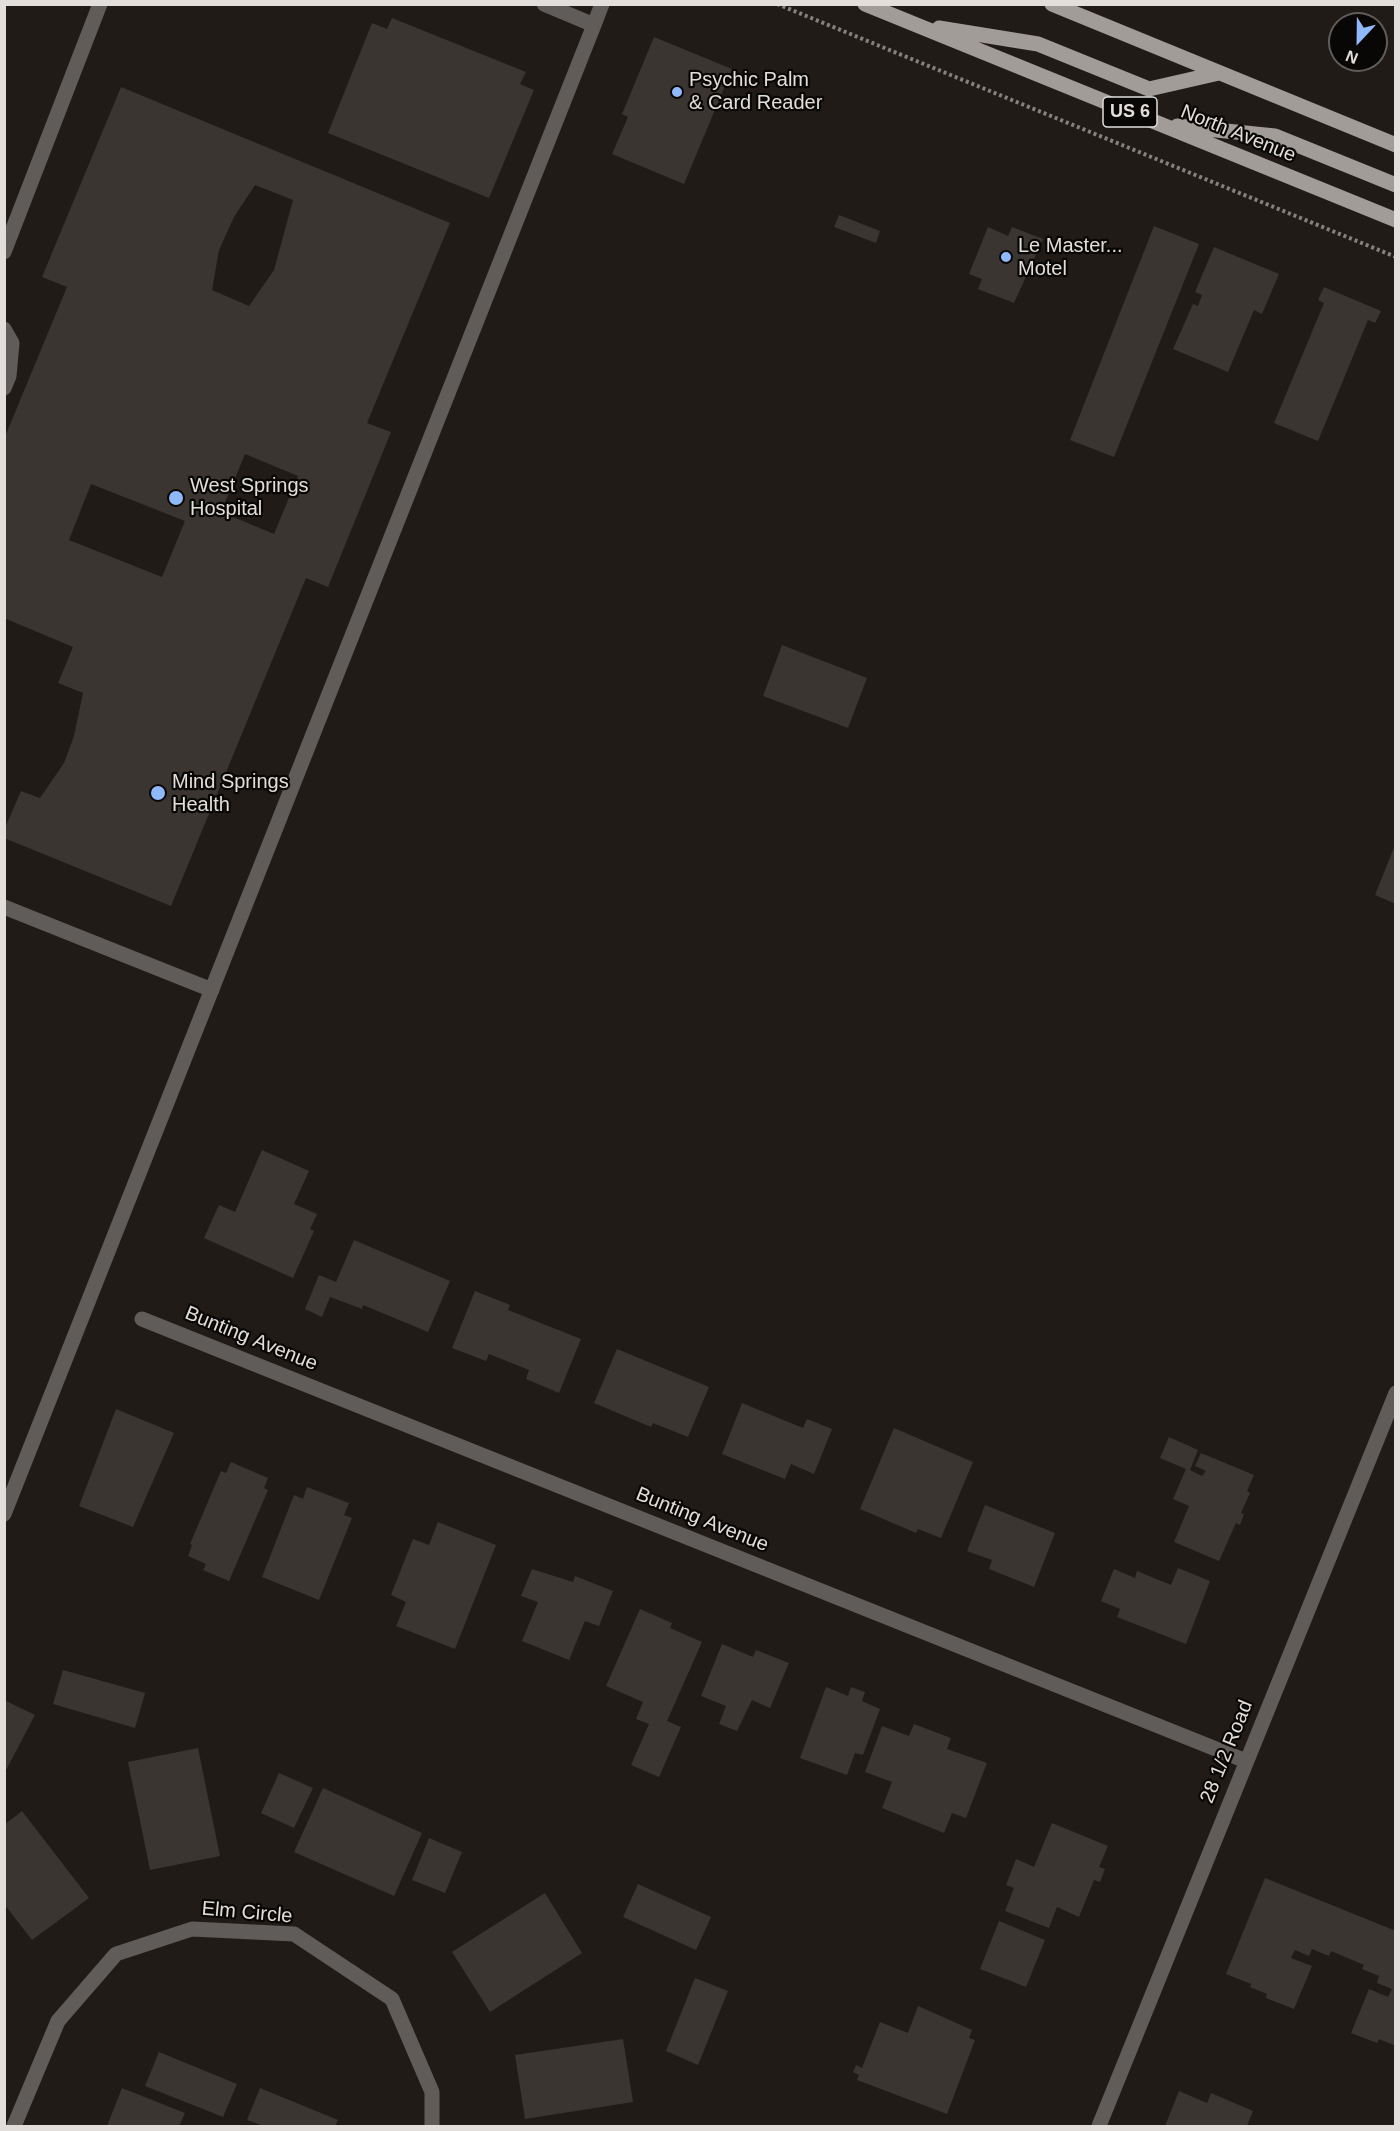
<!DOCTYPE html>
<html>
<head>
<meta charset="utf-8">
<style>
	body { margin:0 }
	#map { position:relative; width:1400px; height:2131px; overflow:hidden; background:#211b18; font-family:Arial,sans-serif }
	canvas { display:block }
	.frame { position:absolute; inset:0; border:6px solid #e1dedb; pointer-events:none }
	.north { position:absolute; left:1328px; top:12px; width:60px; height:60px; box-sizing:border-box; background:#090705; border:2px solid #5f5d5b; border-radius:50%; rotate:202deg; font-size:16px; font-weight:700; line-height:24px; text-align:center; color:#e1dedb }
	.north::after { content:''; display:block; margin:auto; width:21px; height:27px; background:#90b8fd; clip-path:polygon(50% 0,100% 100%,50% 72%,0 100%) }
</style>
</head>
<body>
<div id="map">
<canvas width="1400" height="2131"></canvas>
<div class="frame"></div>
<div class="north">N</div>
</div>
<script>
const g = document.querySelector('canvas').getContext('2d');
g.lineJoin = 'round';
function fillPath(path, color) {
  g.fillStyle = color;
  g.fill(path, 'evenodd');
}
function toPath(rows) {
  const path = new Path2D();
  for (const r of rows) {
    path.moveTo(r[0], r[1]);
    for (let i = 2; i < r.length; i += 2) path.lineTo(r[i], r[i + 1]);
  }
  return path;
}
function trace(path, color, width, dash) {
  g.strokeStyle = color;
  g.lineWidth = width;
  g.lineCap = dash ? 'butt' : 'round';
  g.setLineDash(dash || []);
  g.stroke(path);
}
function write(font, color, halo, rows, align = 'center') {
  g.font = font + ' Arial,sans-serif';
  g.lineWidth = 4.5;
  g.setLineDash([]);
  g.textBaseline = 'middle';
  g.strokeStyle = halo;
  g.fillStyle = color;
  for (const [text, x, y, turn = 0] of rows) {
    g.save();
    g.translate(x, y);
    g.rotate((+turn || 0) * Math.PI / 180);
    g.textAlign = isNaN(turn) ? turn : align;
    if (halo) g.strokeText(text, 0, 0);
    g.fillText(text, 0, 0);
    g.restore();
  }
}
fillPath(toPath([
	[392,18,526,72,520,84,534,90,489,198,328,133,372,23,387,29],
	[654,37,732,69,684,184,612,154,628,117,622,114],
	[121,87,450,223,367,423,391,432,328,587,306,578,171,906,4,838,4,830,21,791,40,798,64,763,74,736,83,693,58,683,73,647,4,618,4,439,67,287,42,277],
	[255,185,293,200,274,270,249,306,212,290,219,250,234,217],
	[245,454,298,476,274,534,221,512],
	[91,484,185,521,162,577,69,540],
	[839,215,880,231,876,243,834,227],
	[1154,226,1199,244,1114,457,1070,440],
	[988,227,1008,236,1012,227,1043,239,1014,303,978,289,982,279,969,274],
	[1214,247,1279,274,1262,314,1254,310,1228,372,1173,349,1193,304,1198,306,1202,295,1195,292],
	[1324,287,1381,311,1375,323,1368,320,1318,441,1274,423,1324,303,1318,300],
	[782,645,867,678,848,728,763,696],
	[1395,845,1396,845,1396,904,1375,895],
	[262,1150,309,1171,294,1204,317,1214,310,1229,314,1231,293,1278,204,1238,219,1205,235,1212],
	[354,1240,450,1281,428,1332,363,1305,362,1309,330,1297,322,1317,305,1309,319,1275,336,1282],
	[475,1291,510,1305,508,1310,581,1339,559,1393,526,1379,529,1370,489,1354,486,1361,452,1348],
	[617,1349,709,1387,688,1437,653,1423,651,1427,594,1403],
	[742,1403,803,1428,807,1419,832,1429,814,1474,791,1464,785,1479,722,1454],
	[116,1409,174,1433,133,1527,79,1506],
	[894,1428,973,1462,941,1538,918,1529,916,1533,860,1509],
	[1169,1437,1198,1450,1190,1470,1202,1476,1206,1471,1195,1466,1201,1453,1254,1475,1247,1491,1250,1493,1241,1513,1244,1514,1240,1525,1236,1523,1219,1561,1174,1542,1189,1506,1173,1499,1186,1469,1160,1458],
	[231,1462,268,1478,264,1488,268,1490,229,1581,203,1570,206,1564,188,1556,192,1545,190,1544,221,1471,226,1473],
	[307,1487,349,1503,344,1515,352,1518,319,1600,262,1577,294,1495,303,1499],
	[985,1505,1055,1533,1034,1587,989,1569,992,1560,967,1551],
	[438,1522,496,1545,455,1649,396,1626,406,1602,391,1595,413,1539,429,1545],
	[1178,1568,1210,1581,1186,1644,1117,1617,1120,1609,1101,1601,1114,1569,1135,1578,1137,1571,1171,1585],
	[532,1569,573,1582,575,1576,613,1591,599,1626,585,1621,569,1660,522,1641,538,1602,521,1596],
	[640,1609,672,1623,670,1628,702,1642,667,1721,681,1727,659,1777,631,1765,649,1724,636,1719,643,1702,606,1686],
	[722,1644,753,1657,756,1650,789,1663,770,1708,752,1700,737,1731,719,1724,726,1706,701,1696],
	[63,1670,145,1693,135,1728,53,1704],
	[826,1687,848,1696,851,1687,865,1692,862,1701,880,1709,863,1755,855,1753,847,1775,800,1758],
	[4,1700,35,1715,4,1774],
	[914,1724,951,1738,947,1749,987,1763,966,1818,952,1813,944,1833,882,1808,892,1782,865,1772,882,1726,909,1736],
	[198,1748,220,1856,150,1870,128,1762],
	[279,1773,313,1788,294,1828,261,1813],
	[323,1788,422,1833,394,1896,294,1852],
	[22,1811,89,1898,32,1940,4,1904,4,1825],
	[1052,1823,1108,1846,1099,1867,1105,1869,1100,1882,1094,1880,1079,1917,1057,1907,1049,1928,1005,1911,1014,1888,1006,1885,1016,1859,1034,1867],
	[429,1838,462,1852,445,1893,412,1880],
	[1265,1878,1396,1931,1396,2046,1379,2039,1377,2043,1351,2033,1369,1989,1388,1997,1392,1989,1377,1983,1379,1976,1362,1969,1364,1965,1331,1951,1329,1956,1312,1949,1309,1956,1295,1950,1291,1958,1312,1966,1294,2009,1266,1998,1267,1994,1250,1987,1251,1984,1226,1974],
	[638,1884,711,1917,696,1950,623,1917],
	[545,1893,582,1953,490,2012,452,1952],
	[999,1921,1045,1940,1026,1987,980,1969],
	[695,1978,728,1991,698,2065,666,2051],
	[918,2006,972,2030,969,2038,975,2040,947,2114,857,2080,859,2075,853,2072,856,2065,862,2068,880,2022,908,2033],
	[623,2039,633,2102,525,2119,515,2055],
	[159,2052,237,2084,223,2117,145,2086],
	[122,2088,185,2113,179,2126,107,2126],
	[260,2088,338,2120,335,2126,264,2126,247,2120],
	[1179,2091,1207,2103,1211,2093,1253,2111,1247,2126,1165,2126]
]), '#3a3531');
trace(toPath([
	[777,4,1396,257]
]), '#85817e', 4, [3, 3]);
trace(toPath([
	[544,4,594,25,602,4],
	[4,252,100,4],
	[4,329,12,343,9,376,4,388],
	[4,907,212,990],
	[142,1319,1246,1761],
	[4,1514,594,25],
	[14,2126,58,2021,116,1954,192,1929,294,1934,392,1999,432,2092,432,2126],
	[1099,2126,1396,1393]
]), '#5f5c5a', 15);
trace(toPath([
	[865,4,1396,220],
	[1052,4,1396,145],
	[939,28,1038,44,1149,89,1219,73],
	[1177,126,1275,136,1396,185]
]), '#a29c98', 15);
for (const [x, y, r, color] of [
	[677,92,6,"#90b8fd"],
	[1006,257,6,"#90b8fd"],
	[176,498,8,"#90b8fd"],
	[158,793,8,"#90b8fd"]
]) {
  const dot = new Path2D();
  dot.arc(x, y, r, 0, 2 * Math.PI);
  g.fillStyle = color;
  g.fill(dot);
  trace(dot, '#090705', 2);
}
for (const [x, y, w] of [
	[1130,112,54]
]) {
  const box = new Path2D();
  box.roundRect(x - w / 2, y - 15, w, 30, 4.5);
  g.fillStyle = '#090705';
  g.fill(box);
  trace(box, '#e1dedb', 1.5);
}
write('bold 18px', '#e1dedb', null, [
	["US 6",1130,112]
]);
write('20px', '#e1dedb', '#090705', [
	["Psychic Palm",689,80],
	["& Card Reader",689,103],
	["Le Master...",1018,246],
	["Motel",1018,269],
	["West Springs",190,486],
	["Hospital",190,509],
	["Mind Springs",172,782],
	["Health",172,805]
], 'left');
write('20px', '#e1dedb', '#090705', [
	["North Avenue",1238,134,22],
	["Bunting Avenue",251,1339,22],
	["Bunting Avenue",702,1520,22],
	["28 1/2 Road",1227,1752,-68],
	["Elm Circle",247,1913,5]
]);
</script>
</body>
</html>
